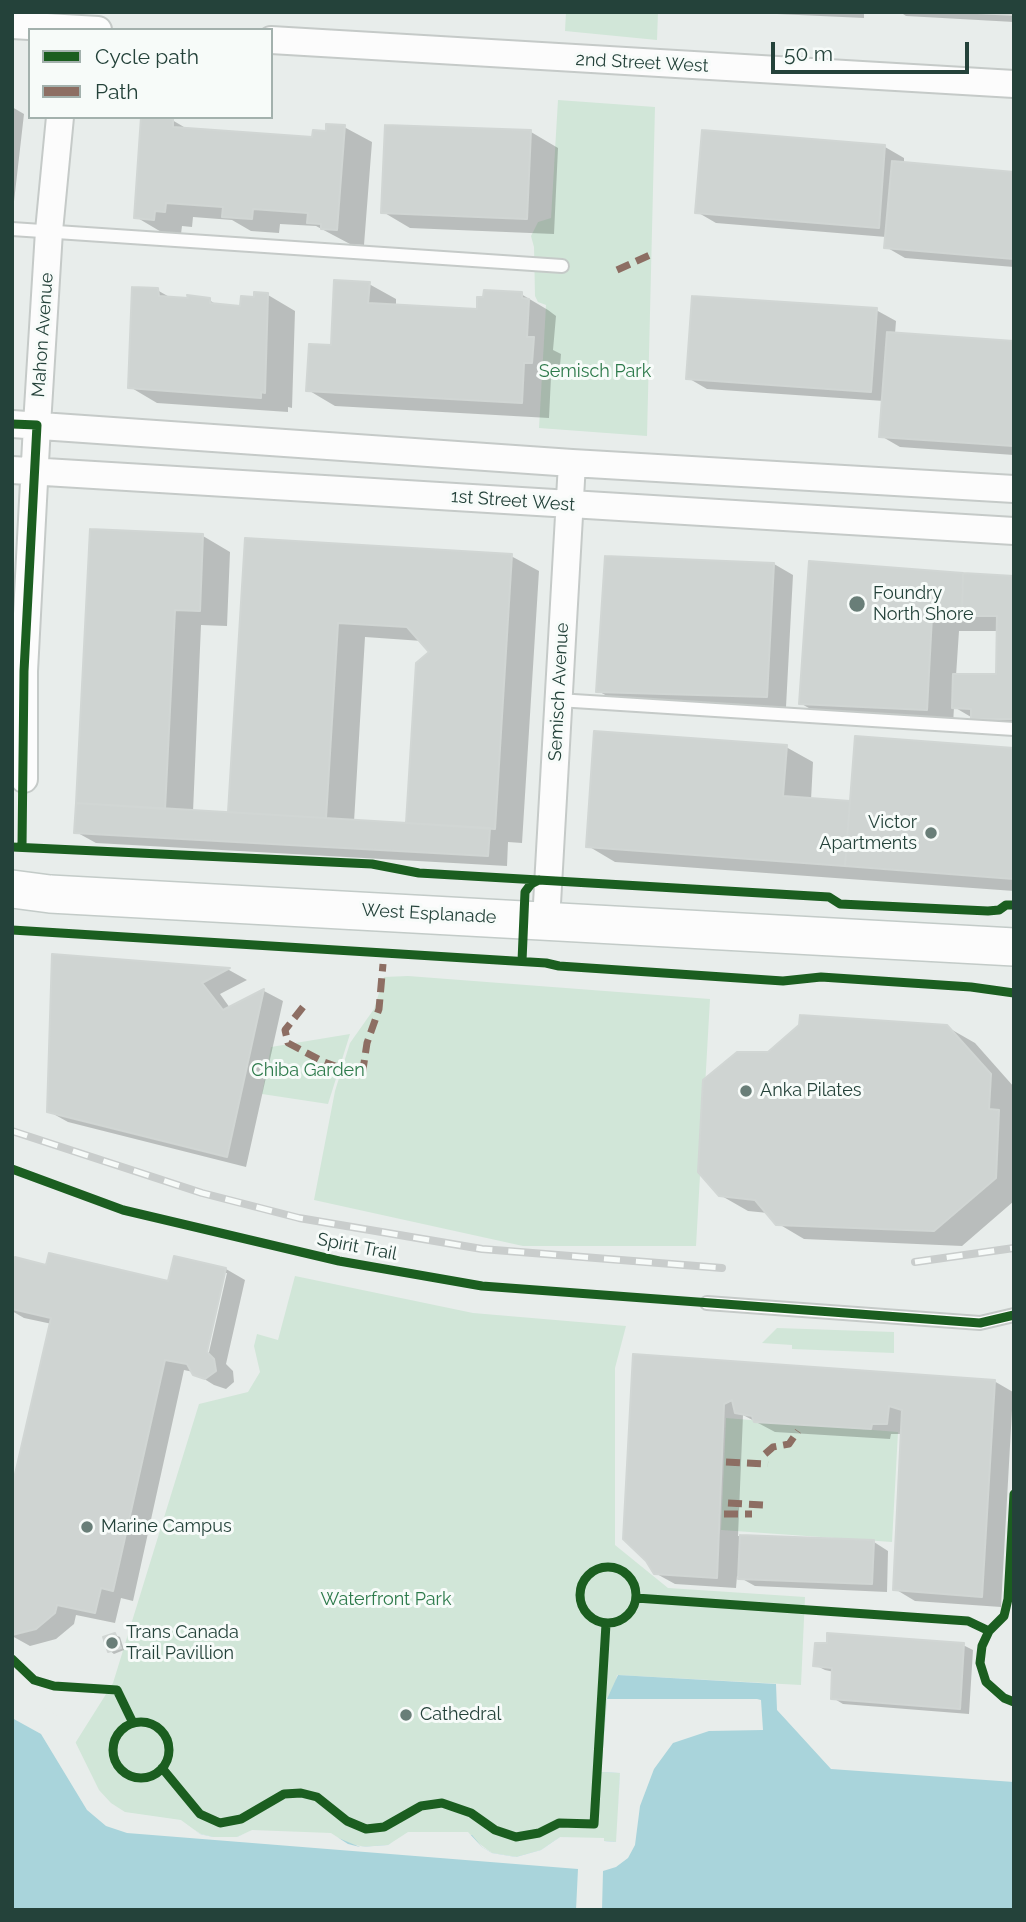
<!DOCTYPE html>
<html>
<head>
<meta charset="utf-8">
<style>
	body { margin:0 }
	#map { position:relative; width:1026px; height:1922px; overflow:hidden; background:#e8edeb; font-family:Raleway,sans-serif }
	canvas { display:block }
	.frame { position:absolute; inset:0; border:14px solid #24423a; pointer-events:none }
	.legend { position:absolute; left:28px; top:28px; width:245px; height:91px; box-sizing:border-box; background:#f7fbf9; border:2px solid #a3b1ad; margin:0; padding:9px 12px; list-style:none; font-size:21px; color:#24423a }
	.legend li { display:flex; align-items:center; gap:14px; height:35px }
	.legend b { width:35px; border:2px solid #a3b1ad }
	.scale { position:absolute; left:771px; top:42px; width:198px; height:32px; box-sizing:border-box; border:4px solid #24423a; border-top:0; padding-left:9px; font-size:21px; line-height:24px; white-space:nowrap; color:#24423a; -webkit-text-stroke:5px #f7fbf9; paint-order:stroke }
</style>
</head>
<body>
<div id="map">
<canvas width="1026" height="1922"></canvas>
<div class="frame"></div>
<ul class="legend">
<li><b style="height:9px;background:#1b5e20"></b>Cycle path</li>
<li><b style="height:9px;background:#8d6e63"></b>Path</li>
</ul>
<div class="scale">50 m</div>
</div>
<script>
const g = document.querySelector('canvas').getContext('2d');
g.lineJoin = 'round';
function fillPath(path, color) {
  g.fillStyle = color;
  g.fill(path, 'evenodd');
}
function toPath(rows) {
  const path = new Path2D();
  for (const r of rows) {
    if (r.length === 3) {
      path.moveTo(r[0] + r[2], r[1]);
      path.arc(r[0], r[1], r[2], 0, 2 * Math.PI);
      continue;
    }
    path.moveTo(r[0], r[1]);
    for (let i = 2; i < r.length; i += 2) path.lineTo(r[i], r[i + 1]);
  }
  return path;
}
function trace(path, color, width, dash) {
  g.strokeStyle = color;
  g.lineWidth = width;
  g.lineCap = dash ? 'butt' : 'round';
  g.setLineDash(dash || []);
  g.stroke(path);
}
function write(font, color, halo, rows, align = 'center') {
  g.font = font + ' Raleway,sans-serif';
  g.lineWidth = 6;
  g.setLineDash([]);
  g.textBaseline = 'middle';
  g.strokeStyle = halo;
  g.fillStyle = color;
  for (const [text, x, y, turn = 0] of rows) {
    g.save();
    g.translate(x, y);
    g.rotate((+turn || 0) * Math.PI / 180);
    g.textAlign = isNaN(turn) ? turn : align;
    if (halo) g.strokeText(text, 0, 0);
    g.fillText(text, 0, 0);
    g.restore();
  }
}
fillPath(toPath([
	[566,12,658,12,657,40,565,31],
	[558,100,655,107,647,436,539,428,546,305,538,302,535,296,534,247,531,236,538,222,551,218],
	[408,976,710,999,696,1246,523,1246,314,1200,335,1091,350,1043,374,1009,384,977],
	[350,1034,328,1104,262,1094,271,1047],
	[295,1276,473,1313,626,1326,615,1368,615,1545,668,1588,805,1597,801,1685,617,1675,602,1772,620,1772,617,1842,560,1837,541,1850,517,1857,492,1853,477,1842,404,1836,388,1845,374,1848,348,1844,336,1837,247,1833,237,1837,213,1837,201,1834,185,1824,124,1815,96,1792,74,1745,113,1683,199,1404,248,1392,260,1372,254,1346,257,1334,278,1340],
	[777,1328,894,1332,894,1353,792,1349,792,1345,762,1343],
	[726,1418,898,1432,892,1542,721,1530]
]), '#d1e6d8');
fillPath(toPath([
	[618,1675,776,1684,777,1710,831,1769,1014,1782,1014,1910,12,1910,12,1695,96,1792,124,1815,185,1824,200,1834,213,1837,237,1837,247,1833,336,1837,360,1847,388,1845,404,1836,472,1835,482,1847,492,1853,516,1857,541,1850,560,1837,617,1842,620,1773,601,1772,607,1699]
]), '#a9d4db');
fillPath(toPath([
	[12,1692,45,1708,65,1721,99,1790,111,1803,125,1812,181,1820,200,1834,213,1837,237,1837,252,1830,331,1833,348,1844,360,1847,388,1845,408,1832,468,1832,482,1847,492,1853,516,1857,541,1850,560,1837,604,1838,604,1841,616,1842,620,1773,601,1772,607,1699,757,1699,761,1700,763,1730,709,1731,673,1743,654,1769,640,1806,635,1845,628,1858,616,1867,603,1871,602,1910,576,1910,578,1869,127,1833,106,1826,87,1810,41,1734,12,1718]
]), '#e8edeb');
fillPath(toPath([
	[733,12,864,12,864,18],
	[900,12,1014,12,1014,22,906,16],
	[12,107,24,114,12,219],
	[143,117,167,117,189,130,314,139,344,127,372,142,364,245,350,244,316,226,280,224,279,233,251,231,232,220,193,217,192,227,182,226,181,234,163,233,136,217],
	[531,132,558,148,554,234,410,228,383,212],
	[885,147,904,158,904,164,1014,173,1014,267,905,258,886,247,886,237,716,223,697,212],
	[369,284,396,299,396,306,478,311,521,294,548,310,556,316,553,350,561,354,559,378,551,377,549,418,335,406,308,390],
	[157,290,173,299,209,300,219,306,242,308,255,299,268,295,295,311,292,408,288,407,288,412,157,403,130,387],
	[876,310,896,321,895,334,1014,343,1014,455,900,447,881,436,884,401,707,389,688,378],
	[92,531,203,536,230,552,227,626,201,625,193,812,230,814,247,540,511,556,539,571,522,843,508,842,507,866,96,843,76,832],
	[365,637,422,641,432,652,407,825,354,822],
	[811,563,1014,577,1014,734,1000,734,954,707,953,725,828,719,800,703],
	[959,631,999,631,998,675,956,676],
	[774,564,793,575,786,707,618,702,598,691],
	[786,747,813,762,811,800,851,803,1014,750,1014,891,615,862,588,846],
	[53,956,229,970,247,980,220,994,230,1008,264,991,283,1001,246,1167,68,1122,48,1111],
	[947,1027,975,1043,1014,1087,1014,1201,962,1246,804,1239,777,1223,768,1213,748,1211,720,1195,768,1054],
	[47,1267,169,1283,226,1269,245,1280,226,1364,233,1371,234,1382,226,1389,214,1385,193,1372,184,1370,133,1601,121,1598,115,1623,76,1615,74,1624,56,1639,30,1646,12,1636,12,1495,52,1324,24,1318,12,1311,12,1275],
	[223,1273,227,1273,207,1361,203,1360],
	[634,1356,994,1381,1013,1392,1001,1607,915,1601,895,1589,903,1434,891,1434,890,1439,775,1432,743,1415,738,1536,874,1542,888,1551,887,1592,755,1586,737,1576,736,1588,675,1584,655,1573],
	[115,1635,120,1637,124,1650,114,1654,110,1651],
	[963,1645,973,1650,969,1714,843,1704,833,1698,834,1672,825,1670,815,1665]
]), '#0003');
const building = toPath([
	[960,12,1014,12,1014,15,960,12],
	[141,117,173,119,173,127,312,137,313,130,326,131,326,124,345,125,337,230,321,229,321,224,307,223,308,213,253,209,252,219,222,217,223,207,166,203,165,212,155,211,154,220,134,218,141,117],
	[385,125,531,130,527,219,381,213,385,125],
	[702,130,885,145,879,228,695,213,702,130],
	[892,161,1014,172,1014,259,884,248,892,161],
	[334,280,370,282,368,303,477,309,477,297,483,297,484,290,522,292,522,298,529,299,527,337,534,337,532,363,524,363,522,403,306,391,309,344,331,345,334,280],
	[132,287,158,288,159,296,188,298,187,295,210,298,210,303,240,306,241,296,254,297,254,292,268,293,265,393,261,392,261,398,128,388,132,287],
	[692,296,877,308,871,392,686,379,692,296],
	[887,332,1014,341,1014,446,879,437,887,332],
	[90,529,203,534,200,611,175,610,165,809,76,803,90,529],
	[245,538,512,554,495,829,406,823,416,663,429,652,407,627,338,623,326,818,228,812,245,538],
	[605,556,774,563,767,697,596,692,605,556],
	[809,561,963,573,962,616,932,616,927,710,799,704,809,561],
	[963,573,1014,576,1014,719,971,719,971,709,952,708,953,674,996,674,997,616,962,616,963,573],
	[594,731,787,745,783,796,850,801,845,866,586,847,594,731],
	[855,736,1014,748,1014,879,845,866,855,736],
	[76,803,490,828,488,856,74,833,76,803],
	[52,954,230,968,202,983,223,1010,264,989,227,1157,47,1112,52,954],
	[800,1015,947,1025,991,1074,989,1109,999,1110,996,1178,934,1231,776,1225,755,1200,719,1196,698,1172,703,1080,737,1052,768,1052,799,1025,800,1015],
	[49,1253,168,1281,174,1256,226,1268,207,1352,214,1359,216,1371,205,1379,193,1375,187,1364,165,1360,113,1591,101,1588,95,1613,57,1605,55,1613,36,1629,12,1635,12,1487,51,1318,12,1309,12,1268,15,1257,46,1265,49,1253],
	[633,1354,995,1380,982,1597,893,1590,902,1410,889,1406,887,1424,872,1424,871,1429,754,1422,752,1416,735,1413,732,1400,724,1404,717,1578,654,1574,646,1561,623,1539,633,1354],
	[740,1535,874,1540,872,1584,738,1579,740,1535],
	[115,1633,121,1648,108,1652,103,1637,115,1633],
	[827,1633,964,1643,960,1709,831,1699,832,1668,813,1666,815,1643,827,1643,827,1633]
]);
fillPath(building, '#cfd4d2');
trace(building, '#d1d6d4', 2);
const service = toPath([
	[12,229,562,266],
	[558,700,1014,729],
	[707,1303,980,1323,1014,1315]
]);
const minor = toPath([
	[12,25,98,30],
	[271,40,1014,84],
	[12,424,572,463,1014,489],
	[12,470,1014,531],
	[24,779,24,671,37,425,49,231,60,117],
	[546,921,572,463]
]);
const secondary = toPath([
	[12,889,50,894,1014,947]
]);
trace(service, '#c5cac8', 16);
trace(minor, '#c5cac8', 30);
trace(secondary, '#c3cbc8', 40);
trace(service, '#fcfcfc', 12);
trace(minor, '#fcfcfc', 26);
trace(secondary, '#fcfcfc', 37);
const rail = toPath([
	[12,1131,202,1193,299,1218,482,1249,722,1268],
	[915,1262,1014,1248]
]);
trace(rail, '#c9cdcc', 8);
trace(rail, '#f7fbf9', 5, [16]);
trace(toPath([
	[617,270,650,255],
	[303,1007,285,1030,288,1043,324,1062,362,1076,367,1043,379,1009,383,964],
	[765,1454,773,1447,789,1444,798,1431],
	[726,1462,768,1464],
	[728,1503,764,1505],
	[724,1514,752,1514]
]), '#8d6e63', 7, [14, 7]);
trace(toPath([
	[12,424,37,425,24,671,22,847],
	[12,847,372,864,419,873,829,897,840,904,988,911,999,910,1006,905,1014,905],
	[12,930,546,963,559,966,783,981,821,977,971,987,1014,993],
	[522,961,525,892,531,884,539,880],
	[12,1169,123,1210,339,1261,482,1286,980,1323,1014,1315],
	[1014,1494,1008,1599,1004,1616,989,1631,982,1646,980,1663,986,1682,1004,1698,1014,1702],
	[608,1595,28],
	[636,1598,968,1621,989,1631],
	[12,1659,34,1680,54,1686,117,1690,133,1723],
	[141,1750,28],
	[162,1768,200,1814,220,1823,241,1819,284,1794,301,1793,317,1797,347,1821,366,1829,384,1827,421,1806,442,1803,471,1813,495,1830,516,1837,539,1833,559,1823,594,1824,606,1624]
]), '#1b5e20', 9);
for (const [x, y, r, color] of [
	[857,604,9,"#697e78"],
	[931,833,7,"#697e78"],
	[746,1091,7,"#697e78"],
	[87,1527,7,"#697e78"],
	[112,1643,7,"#697e78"],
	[406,1715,7,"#697e78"]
]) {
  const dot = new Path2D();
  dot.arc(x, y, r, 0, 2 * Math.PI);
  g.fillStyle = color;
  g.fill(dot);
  trace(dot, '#f7fbf9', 2.5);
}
write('18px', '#24423a', '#f7fbf9', [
	["2nd Street West",642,63,3],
	["Mahon Avenue",43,335,-86],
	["1st Street West",513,501,4],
	["Semisch Avenue",559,692,-87],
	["West Esplanade",429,914,3],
	["Spirit Trail",357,1247,11]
]);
write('18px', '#2d7a4b', '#f7fbf9', [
	["Semisch Park",595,372],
	["Chiba Garden",308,1071],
	["Waterfront Park",386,1600]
]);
write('18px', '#24423a', '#f7fbf9', [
	["Foundry",873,594],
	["North Shore",873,615],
	["Victor",917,823,"right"],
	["Apartments",917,844,"right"],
	["Anka Pilates",760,1091],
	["Marine Campus",101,1527],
	["Trans Canada",126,1633],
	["Trail Pavillion",126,1654],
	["Cathedral",420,1715]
], 'left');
</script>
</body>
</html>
